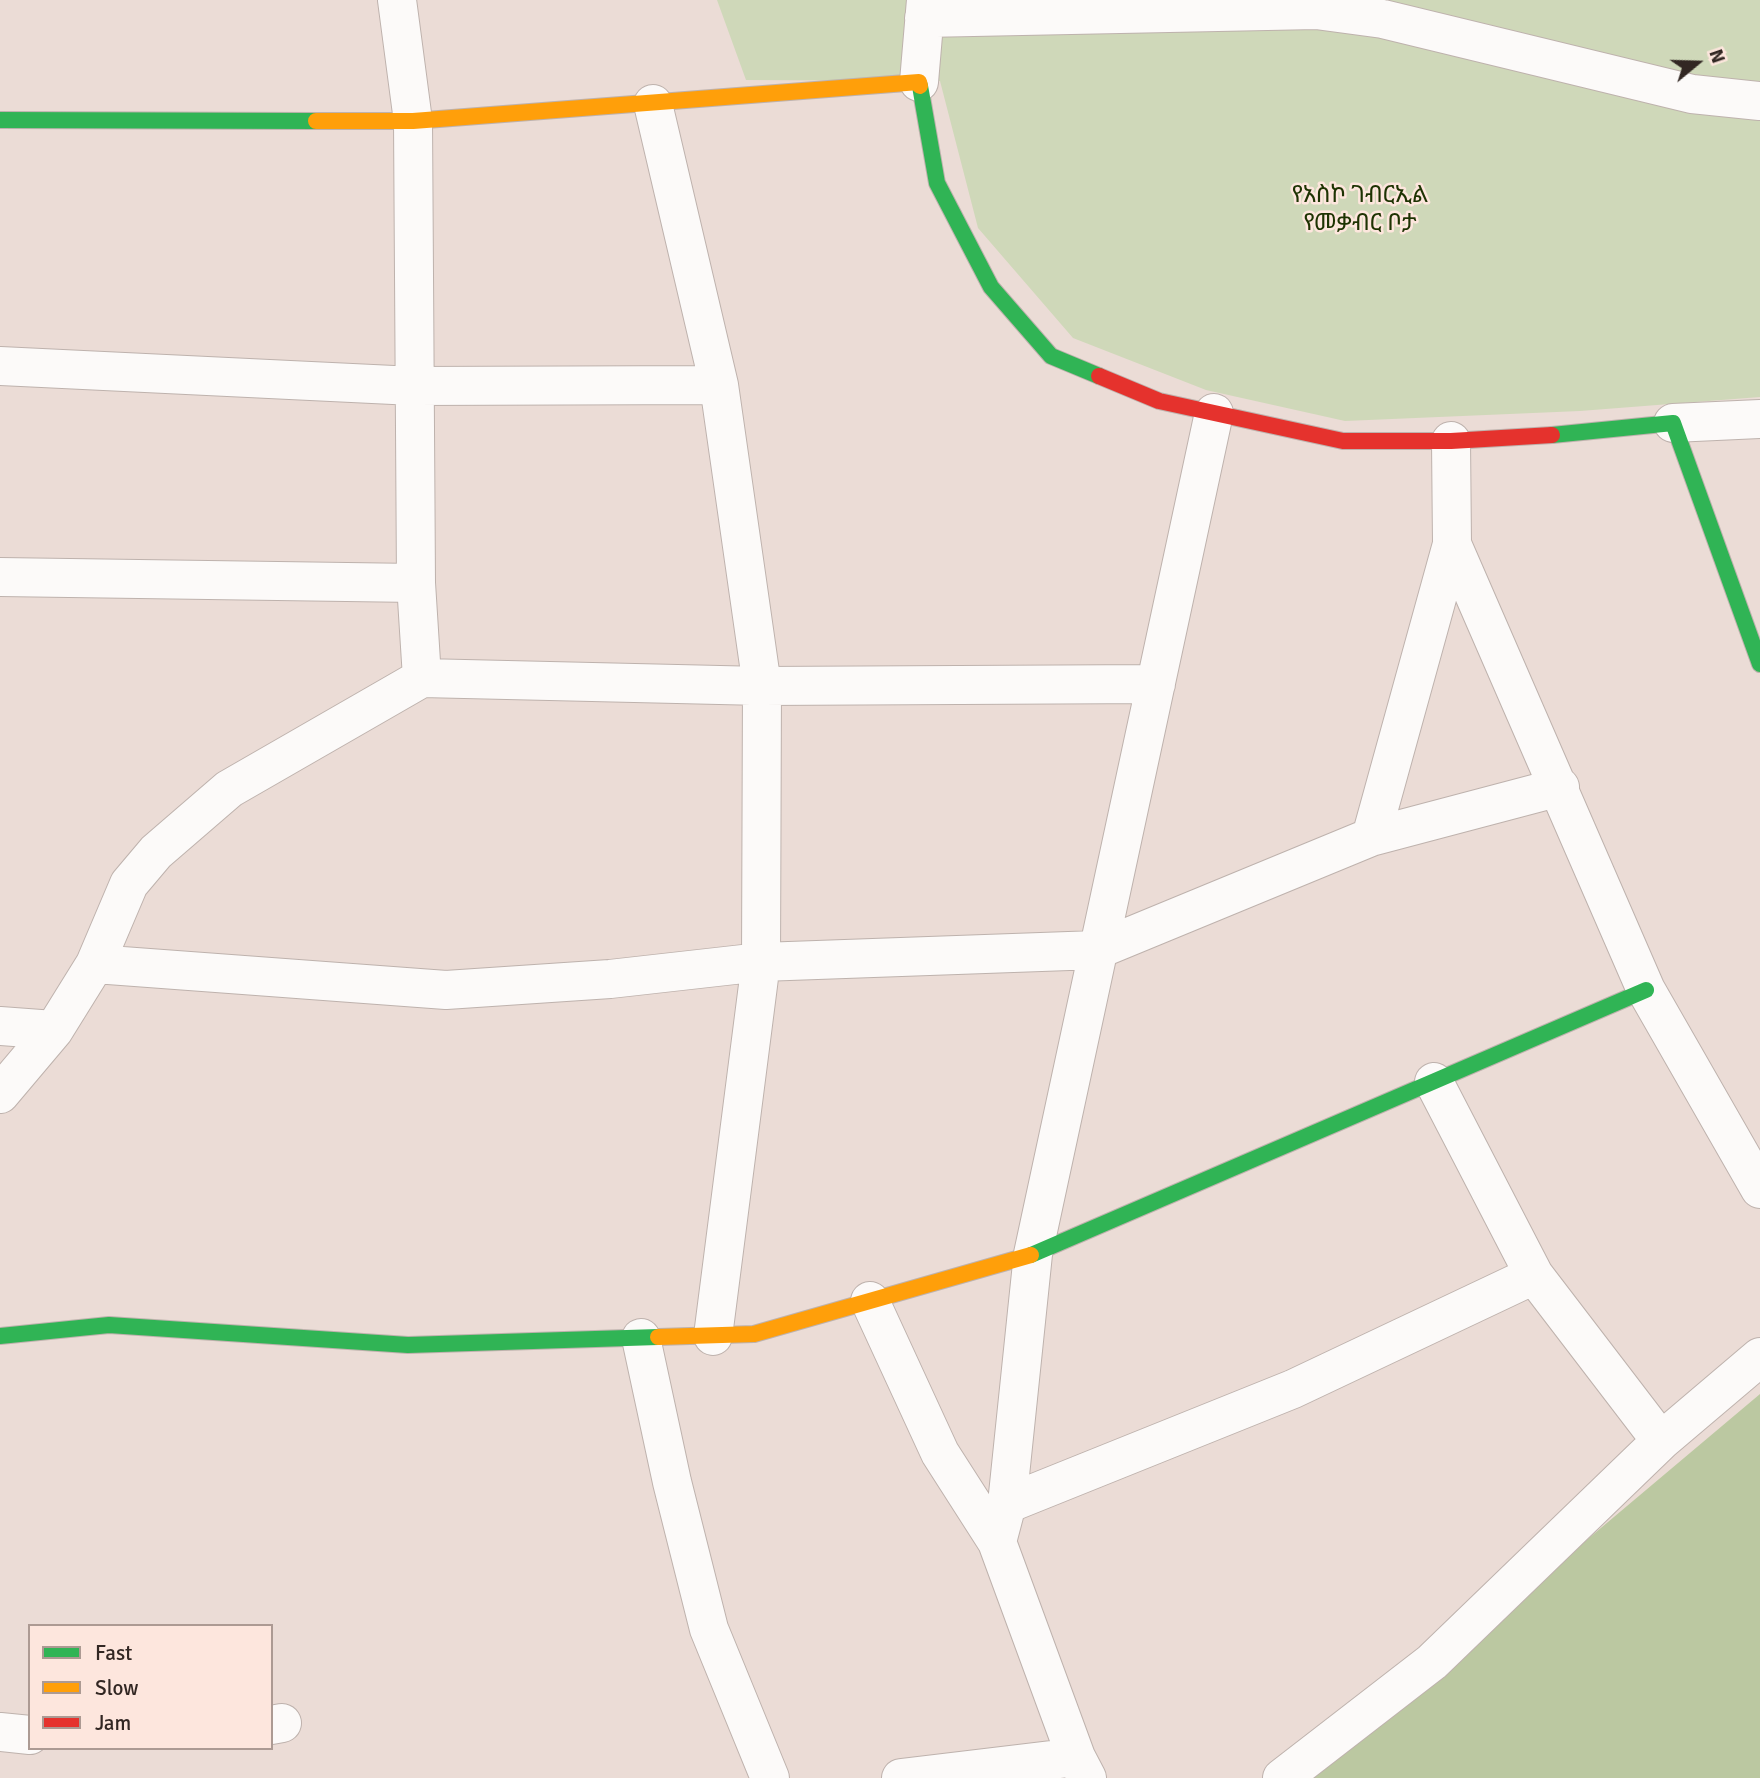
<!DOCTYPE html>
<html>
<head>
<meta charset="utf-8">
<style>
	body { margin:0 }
	#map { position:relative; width:1760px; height:1778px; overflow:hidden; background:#ebdcd6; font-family:Signika,sans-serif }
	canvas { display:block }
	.legend { position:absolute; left:28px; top:1624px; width:245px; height:126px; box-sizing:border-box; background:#fde6dd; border:2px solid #ac9a93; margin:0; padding:9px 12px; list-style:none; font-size:21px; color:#322723 }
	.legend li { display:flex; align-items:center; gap:14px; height:35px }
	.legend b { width:35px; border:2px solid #ac9a93 }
	.north { position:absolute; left:1662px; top:28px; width:70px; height:70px; -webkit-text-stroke:5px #fde6dd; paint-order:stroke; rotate:71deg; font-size:19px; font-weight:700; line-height:28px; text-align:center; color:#322723 }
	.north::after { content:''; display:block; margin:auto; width:24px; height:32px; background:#322723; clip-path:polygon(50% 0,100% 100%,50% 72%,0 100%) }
</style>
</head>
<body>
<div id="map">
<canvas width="1760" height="1778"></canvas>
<ul class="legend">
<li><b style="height:9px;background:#30b455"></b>Fast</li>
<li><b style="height:9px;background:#ff9f0a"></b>Slow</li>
<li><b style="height:9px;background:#e5322d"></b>Jam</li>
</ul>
<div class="north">N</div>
</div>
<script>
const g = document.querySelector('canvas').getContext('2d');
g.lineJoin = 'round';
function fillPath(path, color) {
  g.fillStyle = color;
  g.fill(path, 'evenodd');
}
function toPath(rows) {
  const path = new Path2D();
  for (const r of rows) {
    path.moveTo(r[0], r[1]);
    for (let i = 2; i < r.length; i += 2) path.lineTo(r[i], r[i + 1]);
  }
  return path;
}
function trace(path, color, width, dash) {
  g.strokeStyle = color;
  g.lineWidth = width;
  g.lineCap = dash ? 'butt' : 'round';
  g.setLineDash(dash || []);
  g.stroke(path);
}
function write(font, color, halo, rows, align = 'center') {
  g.font = font + ' Signika,"Noto Sans Ethiopic",sans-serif';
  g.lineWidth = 5;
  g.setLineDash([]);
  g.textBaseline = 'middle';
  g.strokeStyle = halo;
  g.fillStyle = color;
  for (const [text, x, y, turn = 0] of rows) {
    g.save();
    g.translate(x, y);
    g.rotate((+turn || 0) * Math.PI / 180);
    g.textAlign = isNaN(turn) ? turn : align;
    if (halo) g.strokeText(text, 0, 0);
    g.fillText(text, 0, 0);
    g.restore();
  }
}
fillPath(toPath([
	[717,0,1760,0,1760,397,1580,411,1345,421,1206,390,1073,338,978,228,940,81,746,80]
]), '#cfd8b9');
fillPath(toPath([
	[1760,1394,1760,1778,1304,1778]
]), '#bbc8a1');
const street = toPath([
	[397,0,413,121,416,583,422,678,762,686,1156,684],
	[924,18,1316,10,1383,19,1692,94,1760,101],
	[919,82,926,0],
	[653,104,719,385,762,686,761,962,713,1336],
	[0,366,414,386,719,385],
	[1673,423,1760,419],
	[1452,544,1646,990,1760,1189],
	[0,577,416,583],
	[1371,837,1452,544,1451,441],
	[95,964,129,884,156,852,229,789,422,678],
	[0,1026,54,1030],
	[1434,1082,1534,1275,1661,1441],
	[0,1094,54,1030,95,964,446,990,610,979,761,962,1097,950,1371,837,1560,787],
	[870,1301,940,1453,997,1542],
	[641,1338,672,1482,709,1629,770,1778],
	[1007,1504,1293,1389,1534,1275],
	[271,1725,282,1723],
	[0,1732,30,1735],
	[901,1778,1076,1757],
	[1087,1778,1076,1757,997,1542,1007,1504,1033,1254,1214,413],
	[1282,1778,1432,1662,1661,1441,1760,1357]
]);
const fast = toPath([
	[920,86,937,183,991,287,1051,356,1099,376],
	[0,120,316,121],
	[1552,435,1673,423,1760,664],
	[1031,1255,1646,990],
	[0,1336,109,1325,408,1345,658,1337]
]);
const slow = toPath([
	[316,121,413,121,919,82,920,86],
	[658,1337,754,1334,1031,1255]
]);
const jam = toPath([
	[1099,376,1159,401,1343,441,1451,441,1552,435]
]);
trace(street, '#beb2ad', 40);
trace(fast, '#beb2ad', 18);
trace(slow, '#beb2ad', 18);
trace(jam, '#beb2ad', 18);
trace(street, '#fcfaf9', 38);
trace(fast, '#30b455', 16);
trace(slow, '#ff9f0a', 16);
trace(jam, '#e5322d', 16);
write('24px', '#1d3302', '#fde6dd', [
	["የአስኮ ገብርኢል",1360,196],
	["የመቃብር ቦታ",1360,224]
]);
</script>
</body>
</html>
